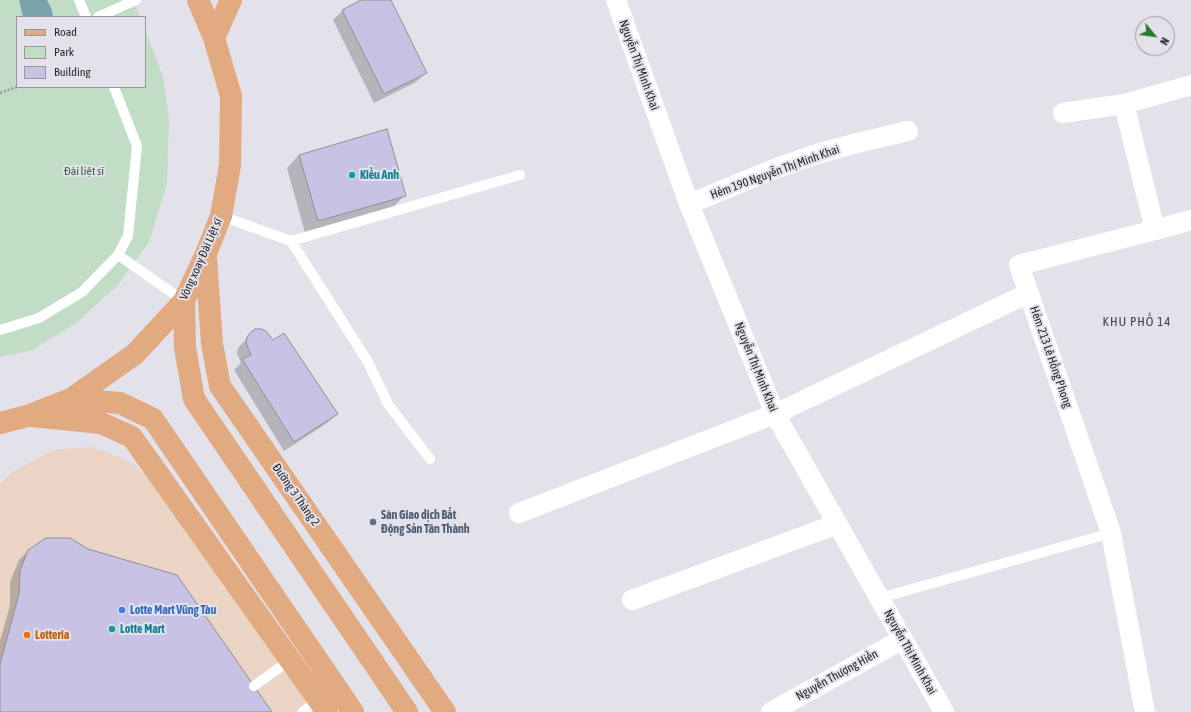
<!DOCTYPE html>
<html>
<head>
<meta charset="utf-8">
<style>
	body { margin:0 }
	#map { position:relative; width:1191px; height:712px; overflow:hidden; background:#e3e1ea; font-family:"Asap Condensed",sans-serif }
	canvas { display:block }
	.legend { position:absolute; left:16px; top:16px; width:130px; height:72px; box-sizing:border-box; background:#e3e1ea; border:1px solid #99979e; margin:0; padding:5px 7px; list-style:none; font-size:12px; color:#29282b }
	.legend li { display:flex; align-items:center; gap:8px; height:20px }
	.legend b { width:20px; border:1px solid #99979e }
	.north { position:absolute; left:1135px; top:16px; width:40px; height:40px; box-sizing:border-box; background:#e3e1ea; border:1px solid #99979e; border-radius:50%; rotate:119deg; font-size:11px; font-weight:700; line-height:16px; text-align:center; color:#29282b }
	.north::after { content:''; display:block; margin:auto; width:14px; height:18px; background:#277a26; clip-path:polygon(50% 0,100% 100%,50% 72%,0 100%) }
</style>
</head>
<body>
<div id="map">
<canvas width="1191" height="712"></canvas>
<ul class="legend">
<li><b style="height:5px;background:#e2aa80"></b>Road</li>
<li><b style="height:11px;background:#c1ddc6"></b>Park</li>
<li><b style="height:11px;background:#c8c2e4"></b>Building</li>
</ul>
<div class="north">N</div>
</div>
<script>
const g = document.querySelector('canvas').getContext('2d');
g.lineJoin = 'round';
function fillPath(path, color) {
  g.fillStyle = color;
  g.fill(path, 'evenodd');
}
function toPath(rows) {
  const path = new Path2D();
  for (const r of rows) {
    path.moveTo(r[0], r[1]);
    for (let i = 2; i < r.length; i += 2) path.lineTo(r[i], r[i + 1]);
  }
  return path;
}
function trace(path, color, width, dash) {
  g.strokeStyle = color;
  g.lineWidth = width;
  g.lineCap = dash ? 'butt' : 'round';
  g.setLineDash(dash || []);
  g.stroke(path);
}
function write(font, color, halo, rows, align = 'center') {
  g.font = font + ' "Asap Condensed",sans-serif';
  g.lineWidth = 4;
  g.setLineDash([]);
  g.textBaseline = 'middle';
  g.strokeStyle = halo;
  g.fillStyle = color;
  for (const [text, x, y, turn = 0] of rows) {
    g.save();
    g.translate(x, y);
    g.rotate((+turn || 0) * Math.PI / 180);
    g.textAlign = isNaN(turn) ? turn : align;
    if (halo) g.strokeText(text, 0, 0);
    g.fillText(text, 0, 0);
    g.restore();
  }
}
fillPath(toPath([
	[92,447,130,462,152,480,309,701,293,712,0,712,0,484,14,471,53,450]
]), '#e9d4c6');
fillPath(toPath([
	[0,0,132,0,140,17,17,17,17,87,145,87,145,29,163,77,169,119,167,184,149,242,119,284,76,323,33,350,0,357]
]), '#c1ddc6');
fillPath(toPath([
	[19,0,47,0,52,10,53,17,23,17]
]), '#79a4ab');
fillPath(toPath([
	[363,0,390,0,426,73,416,82,374,103,333,20,343,10],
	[299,155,405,195,392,208,305,233,287,168],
	[251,334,337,414,327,423,284,451,234,370,241,363,237,353,238,348],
	[29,550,270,712,0,712,0,641,10,605,10,582,19,560]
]), '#0003');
const building = toPath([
	[361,0,391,0,427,73,384,94,342,10,361,0],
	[387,129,406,196,318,221,299,155,387,129],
	[255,329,261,329,266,331,273,340,284,333,338,414,294,442,242,359,251,355,246,343,247,337,250,333,255,329],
	[46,538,70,538,88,549,177,575,272,712,0,712,0,664,19,594,20,571,28,550,46,538]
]);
fillPath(building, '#c8c2e4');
trace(building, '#908e96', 1);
trace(toPath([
	[0,93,17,87]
]), '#98969d', 2.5, [2, 2]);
trace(toPath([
	[79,0,86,17],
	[98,17,136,0],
	[221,216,291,241,520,175],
	[291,241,368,362,388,404,430,459],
	[118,255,184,301],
	[0,330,39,318,82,292,118,255,128,236,137,146,114,87],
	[880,598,1111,533],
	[254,686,290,660],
	[303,712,320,699]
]), '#fff', 10);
trace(toPath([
	[616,0,689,204,775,414,944,712],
	[1063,113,1124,104],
	[689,204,774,169,820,153,857,143,908,131],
	[1155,230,1191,220],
	[519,513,775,414,1029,293],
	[632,600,837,524],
	[771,712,903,639],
	[1145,712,1111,533,1019,265,1155,230,1124,104,1191,85]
]), '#fff', 20);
trace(toPath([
	[214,38,231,0],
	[206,258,212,344,220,386,445,712],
	[184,301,185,348,194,399,407,712],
	[71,399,120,403,153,419,353,712],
	[32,416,101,423,132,437,327,712],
	[0,423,27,416,71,399,135,354,184,301,205,256,221,216,230,165,231,96,214,38,198,0]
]), '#e2aa80', 22);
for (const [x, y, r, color] of [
	[352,175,4,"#0f9aa8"],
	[373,522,4,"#5c6f8a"],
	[122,610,4,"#3f7fe0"],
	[112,629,4,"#0f9aa8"],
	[27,635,4,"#e8710a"]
]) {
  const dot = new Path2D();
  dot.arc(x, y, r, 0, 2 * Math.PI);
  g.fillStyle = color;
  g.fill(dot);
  trace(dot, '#e3e1ea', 1.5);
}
write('12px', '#29282b', '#e3e1ea', [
	["Nguyễn Thị Minh Khai",639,65,70],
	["Hẻm 190 Nguyễn Thị Minh Khai",775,172,-20],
	["Vòng xoay Đài Liệt sĩ",201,259,-66],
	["Hẻm 213 Lê Hồng Phong",1051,357,71],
	["Nguyễn Thị Minh Khai",756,367,68],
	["Đường 3 Tháng 2",296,495,55],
	["Nguyễn Thị Minh Khai",910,652,61],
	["Nguyễn Thượng Hiền",837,675,-29]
]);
write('12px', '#346440', '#e3e1ea', [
	["Đài liệt sĩ",84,171]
]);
write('bold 12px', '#0d838f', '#e3e1ea', [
	["Kiều Anh",360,175],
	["Lotte Mart",120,629]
], 'left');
write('bold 12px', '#4e5e75', '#e3e1ea', [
	["Sàn Giao dịch Bất",381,515],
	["Động Sản Tân Thành",381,529]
], 'left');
write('bold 12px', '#366cbe', '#e3e1ea', [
	["Lotte Mart Vũng Tàu",130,610]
], 'left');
write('bold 12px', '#c56008', '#e3e1ea', [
	["Lotteria",35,635]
], 'left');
g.letterSpacing = '1px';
write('13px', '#434249', '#e3e1ea', [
	["KHU PHỐ 14",1137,322]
]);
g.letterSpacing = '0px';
</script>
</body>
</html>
